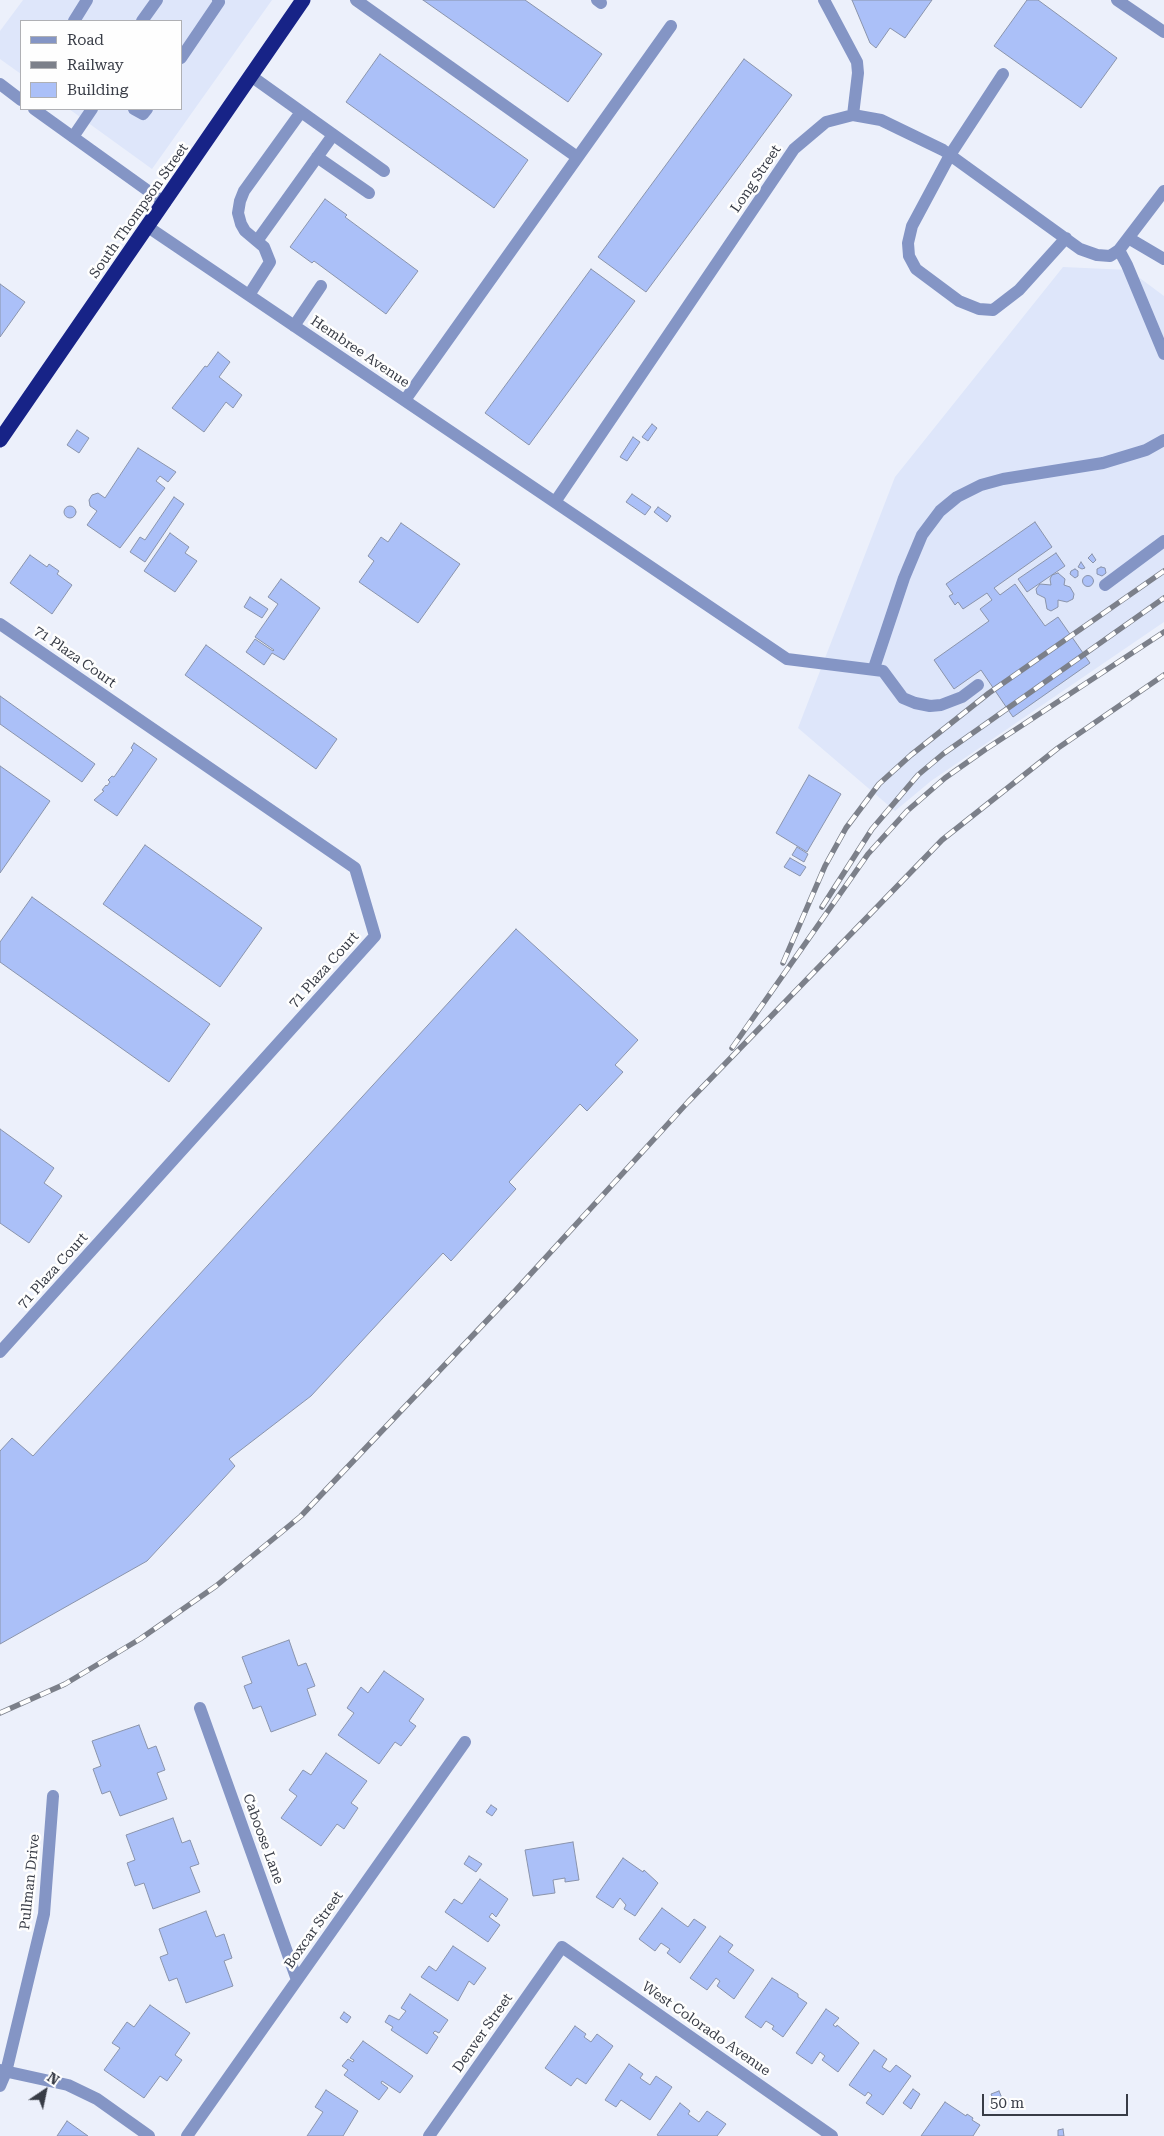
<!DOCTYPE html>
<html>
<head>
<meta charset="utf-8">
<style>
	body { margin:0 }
	#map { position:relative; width:1164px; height:2136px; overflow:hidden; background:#ecf0fb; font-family:"Roboto Serif",serif }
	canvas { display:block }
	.legend { position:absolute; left:20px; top:20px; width:162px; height:90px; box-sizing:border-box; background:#fefefe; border:1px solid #afb0b4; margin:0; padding:6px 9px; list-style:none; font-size:15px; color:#383c46 }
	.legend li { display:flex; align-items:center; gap:10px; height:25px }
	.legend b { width:25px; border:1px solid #afb0b4 }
	.north { position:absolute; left:20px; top:2066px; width:50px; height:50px; -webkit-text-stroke:4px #fefefe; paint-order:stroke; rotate:34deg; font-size:14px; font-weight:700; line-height:20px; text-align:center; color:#383c46 }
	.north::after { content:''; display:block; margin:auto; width:18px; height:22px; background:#383c46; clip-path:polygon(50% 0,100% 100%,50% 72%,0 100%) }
	.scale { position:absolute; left:982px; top:2094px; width:146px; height:22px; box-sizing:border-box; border:2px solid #383c46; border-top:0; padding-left:6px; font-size:15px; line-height:18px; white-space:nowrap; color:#383c46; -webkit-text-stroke:4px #fefefe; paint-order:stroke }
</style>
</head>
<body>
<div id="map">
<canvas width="1164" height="2136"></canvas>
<ul class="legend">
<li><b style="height:6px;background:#8495c5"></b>Road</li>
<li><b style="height:6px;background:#7c808a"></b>Railway</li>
<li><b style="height:14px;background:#abc0f8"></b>Building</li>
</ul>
<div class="north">N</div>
<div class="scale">50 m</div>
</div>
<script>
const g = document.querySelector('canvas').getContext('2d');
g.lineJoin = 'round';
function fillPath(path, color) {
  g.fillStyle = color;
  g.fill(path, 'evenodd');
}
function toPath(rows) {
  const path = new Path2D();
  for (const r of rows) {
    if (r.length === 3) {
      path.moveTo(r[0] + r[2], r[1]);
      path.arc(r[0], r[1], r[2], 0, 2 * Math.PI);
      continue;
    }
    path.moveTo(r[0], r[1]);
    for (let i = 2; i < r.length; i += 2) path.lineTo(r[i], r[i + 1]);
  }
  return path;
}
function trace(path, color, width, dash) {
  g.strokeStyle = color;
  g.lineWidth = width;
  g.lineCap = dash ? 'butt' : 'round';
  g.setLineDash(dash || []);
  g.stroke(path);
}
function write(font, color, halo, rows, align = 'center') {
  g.font = font + ' "Roboto Serif",serif';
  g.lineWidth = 5;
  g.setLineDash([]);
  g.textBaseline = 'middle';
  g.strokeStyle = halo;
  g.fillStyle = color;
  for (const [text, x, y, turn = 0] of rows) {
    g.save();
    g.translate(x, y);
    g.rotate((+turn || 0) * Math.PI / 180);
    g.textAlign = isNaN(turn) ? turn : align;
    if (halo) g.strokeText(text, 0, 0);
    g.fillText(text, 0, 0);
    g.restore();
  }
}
fillPath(toPath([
	[23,0,272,0,152,169,69,109,181,109,181,21,21,21,21,74,0,59,0,31],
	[1063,267,1129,270,1164,296,1164,622,931,781,895,811,798,728,895,477]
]), '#dee6fa');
const building = toPath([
	[423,0,525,0,602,54,568,102,423,0],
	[852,0,932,0,905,38,890,28,876,48,870,43,852,0],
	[1027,0,1038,0,1117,58,1081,108,994,46,1027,0],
	[380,54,528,160,494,208,346,102,380,54],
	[744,59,792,95,646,292,598,257,744,59],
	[325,199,347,215,345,217,418,271,386,314,314,261,312,263,290,247,325,199],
	[591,269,635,301,529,445,485,413,591,269],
	[0,284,25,302,0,337,0,284],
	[218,352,230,362,219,377,242,395,233,408,226,402,204,432,172,408,205,366,207,367,218,352],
	[652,424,657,428,648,441,642,437,652,424],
	[77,430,89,438,79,453,67,445,77,430],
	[633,437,640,442,627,461,620,457,633,437],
	[138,448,176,472,168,482,160,476,156,481,165,488,120,548,87,525,97,511,90,506,89,500,92,495,98,493,105,498,138,448],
	[632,494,651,507,645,515,626,502,632,494],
	[174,497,184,504,145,562,130,552,140,537,145,540,174,497],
	[70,512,6],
	[658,507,671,516,667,522,654,512,658,507],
	[1035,522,1052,547,994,588,1000,595,1015,584,1045,626,1058,617,1090,663,1013,717,981,670,954,689,934,660,989,621,980,609,992,600,987,593,963,609,958,602,955,605,949,596,953,594,946,584,1035,522],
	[401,523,460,564,418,623,359,582,374,561,368,556,381,537,388,542,401,523],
	[170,533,189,547,185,553,197,561,175,592,144,571,170,533],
	[1056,553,1065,566,1027,592,1018,579,1056,553],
	[1092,554,1096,560,1093,563,1088,558,1092,554],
	[30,555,47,567,49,564,59,571,57,574,72,585,52,614,10,583,30,555],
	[1081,562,1085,568,1082,569,1078,567,1081,562],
	[1101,567,1105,568,1106,573,1102,576,1097,574,1097,569,1101,567],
	[1075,569,1078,571,1078,576,1075,578,1070,574,1071,571,1075,569],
	[1058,573,1065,579,1064,585,1070,587,1074,594,1073,599,1067,602,1058,600,1058,607,1051,611,1047,609,1045,598,1037,594,1036,589,1040,584,1051,585,1050,579,1052,575,1058,573],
	[1088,581,5.5],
	[281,579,320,608,284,660,272,653,264,665,246,652,255,639,273,651,274,650,255,637,278,604,268,597,281,579],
	[250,597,268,609,262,618,244,607,250,597],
	[206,645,337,739,316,769,185,675,206,645],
	[0,696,95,764,82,782,0,724,0,696],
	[134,743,157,759,117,816,94,800,104,791,102,790,106,785,107,786,110,782,108,780,112,776,114,777,133,750,131,748,134,743],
	[0,766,50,801,0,873,0,766],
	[809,775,841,794,807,852,776,833,809,775],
	[145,845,262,928,220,987,103,904,145,845],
	[797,847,808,854,804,862,792,855,797,847],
	[790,858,806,867,800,876,784,867,790,858],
	[32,897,210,1024,169,1082,0,962,0,942,32,897],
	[516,929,638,1040,615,1065,623,1072,587,1111,580,1104,509,1182,516,1189,451,1261,443,1253,311,1396,229,1459,235,1466,147,1561,0,1644,0,1451,12,1438,33,1456,516,929],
	[0,1129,54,1168,44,1183,62,1196,29,1243,0,1223,0,1129],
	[289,1640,298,1666,306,1663,315,1686,307,1689,316,1715,271,1732,261,1706,253,1709,244,1686,252,1683,242,1657,289,1640],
	[384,1671,424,1699,409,1721,416,1726,401,1746,395,1742,379,1764,338,1735,354,1713,347,1708,361,1687,368,1693,384,1671],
	[139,1725,148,1749,156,1746,165,1770,157,1773,167,1799,120,1816,110,1791,102,1794,93,1769,101,1766,92,1741,139,1725],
	[326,1753,367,1781,351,1803,358,1808,344,1829,337,1824,321,1846,281,1818,297,1796,289,1790,303,1770,311,1775,326,1753],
	[491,1805,497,1809,492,1816,486,1812,491,1805],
	[173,1818,182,1843,190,1840,199,1864,190,1867,200,1892,153,1909,144,1883,135,1886,127,1863,135,1860,126,1835,173,1818],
	[573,1842,579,1880,565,1882,565,1878,553,1880,555,1893,533,1896,525,1850,573,1842],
	[469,1856,482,1864,476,1872,464,1864,469,1856],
	[623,1858,643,1872,644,1870,658,1883,635,1916,624,1909,626,1905,620,1898,613,1908,596,1897,623,1858],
	[480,1879,508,1899,496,1917,492,1913,489,1917,500,1925,488,1942,445,1912,454,1899,462,1904,480,1879],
	[662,1908,688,1927,694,1919,706,1927,680,1963,667,1953,670,1949,661,1943,655,1951,639,1939,662,1908],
	[206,1911,216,1937,224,1934,232,1958,224,1961,233,1986,186,2003,177,1978,169,1981,160,1957,168,1954,159,1929,206,1911],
	[720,1936,733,1945,728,1952,754,1970,734,1999,717,1986,720,1981,716,1978,707,1990,690,1978,720,1936],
	[453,1946,486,1968,474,1985,469,1981,458,2001,421,1977,429,1966,436,1971,453,1946],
	[772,1978,798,1994,798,1997,807,2003,783,2037,772,2029,774,2026,766,2021,761,2028,745,2017,772,1978],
	[410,1994,448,2020,439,2033,435,2031,433,2033,438,2037,427,2054,391,2030,393,2027,385,2022,389,2015,399,2020,406,2011,401,2008,410,1994],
	[150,2005,190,2033,175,2055,182,2060,167,2081,160,2076,144,2098,104,2070,120,2048,112,2043,127,2022,134,2027,150,2005],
	[826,2009,839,2018,833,2025,836,2027,837,2025,859,2043,838,2072,822,2060,825,2056,820,2052,812,2064,796,2053,826,2009],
	[344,2012,351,2017,347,2023,340,2018,344,2012],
	[575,2026,586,2034,584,2037,591,2042,597,2034,613,2046,586,2084,577,2078,571,2086,545,2068,575,2026],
	[363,2041,413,2076,400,2093,382,2081,381,2083,388,2088,379,2100,344,2075,348,2070,342,2066,348,2059,353,2062,354,2060,350,2058,363,2041],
	[874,2050,887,2059,882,2067,890,2072,896,2065,911,2076,883,2115,866,2103,872,2095,868,2092,865,2096,849,2085,874,2050],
	[629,2064,643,2074,640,2078,650,2085,656,2076,672,2087,650,2120,621,2100,616,2107,605,2100,629,2064],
	[913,2089,920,2094,911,2109,903,2103,913,2089],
	[326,2090,358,2111,343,2136,307,2136,323,2112,315,2107,326,2090],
	[999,2091,1002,2098,994,2101,991,2094,999,2091],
	[945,2102,966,2116,967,2114,973,2118,972,2120,980,2125,973,2136,921,2136,945,2102],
	[680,2103,690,2111,688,2114,699,2122,707,2111,726,2124,717,2136,659,2136,657,2135,680,2103],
	[67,2121,88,2136,57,2136,67,2121],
	[1063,2129,1064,2136,1058,2136,1058,2130,1063,2129]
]);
fillPath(building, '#abc0f8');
trace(building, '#8a94ac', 1);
trace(toPath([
	[356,0,577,157],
	[597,0,601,3],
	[824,0,857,62,858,73,853,115],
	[1117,0,1164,32],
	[74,21,87,0],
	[142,21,157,0],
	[181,58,219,2,218,0],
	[1003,74,950,155,912,226,908,243,909,256,916,269,959,301,979,309,993,310,1019,290,1066,238],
	[251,76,384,171],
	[0,84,21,100],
	[34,109,165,203],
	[134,109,143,114,147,109],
	[73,137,92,109],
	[317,157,369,193],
	[148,227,787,659,883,671,903,698,915,703,930,706,941,705,962,697,978,685],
	[1130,239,1164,259],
	[257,241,333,135],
	[1119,250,1127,265,1164,354],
	[249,295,270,262,264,247,245,231,241,224,238,213,240,201,244,191,301,112],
	[294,326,321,286],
	[405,400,671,26],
	[555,502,794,149,826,122,853,115,881,120,943,150,1080,249,1097,255,1110,256,1119,250,1164,191],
	[1105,585,1164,541],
	[0,624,355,868,375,936,0,1352],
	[874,668,904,578,922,535,940,511,957,497,981,485,1003,479,1103,463,1146,450,1164,440],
	[200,1708,297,1980],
	[0,2070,68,2085,97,2099,149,2136],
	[0,2086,6,2072,44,1914,53,1796],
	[187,2136,465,1742],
	[429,2136,562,1947,832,2136]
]), '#8495c5', 12);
trace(toPath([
	[0,440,303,0]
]), '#172387', 15);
const rail = toPath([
	[822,907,872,829,918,775,943,754,1164,598],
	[783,963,825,866,846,828,879,784,911,755,989,693,1164,571],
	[732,1048,868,854,907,811,945,778,986,749,1164,632],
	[0,1713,65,1684,140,1639,216,1586,301,1516,516,1290,688,1102,942,840,1058,748,1164,675]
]);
trace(rail, '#7c808a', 5.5);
trace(rail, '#fefefe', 4, [11]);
write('14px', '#383c46', '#fefefe', [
	["Long Street",756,179,-56],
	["South Thompson Street",139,211,-55],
	["Hembree Avenue",360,352,34],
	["71 Plaza Court",75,657,35],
	["71 Plaza Court",324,970,-48],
	["71 Plaza Court",53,1271,-48],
	["Caboose Lane",263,1839,70],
	["Pullman Drive",30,1882,-84],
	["Boxcar Street",314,1930,-55],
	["West Colorado Avenue",706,2029,35],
	["Denver Street",483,2033,-55]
]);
</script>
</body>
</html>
